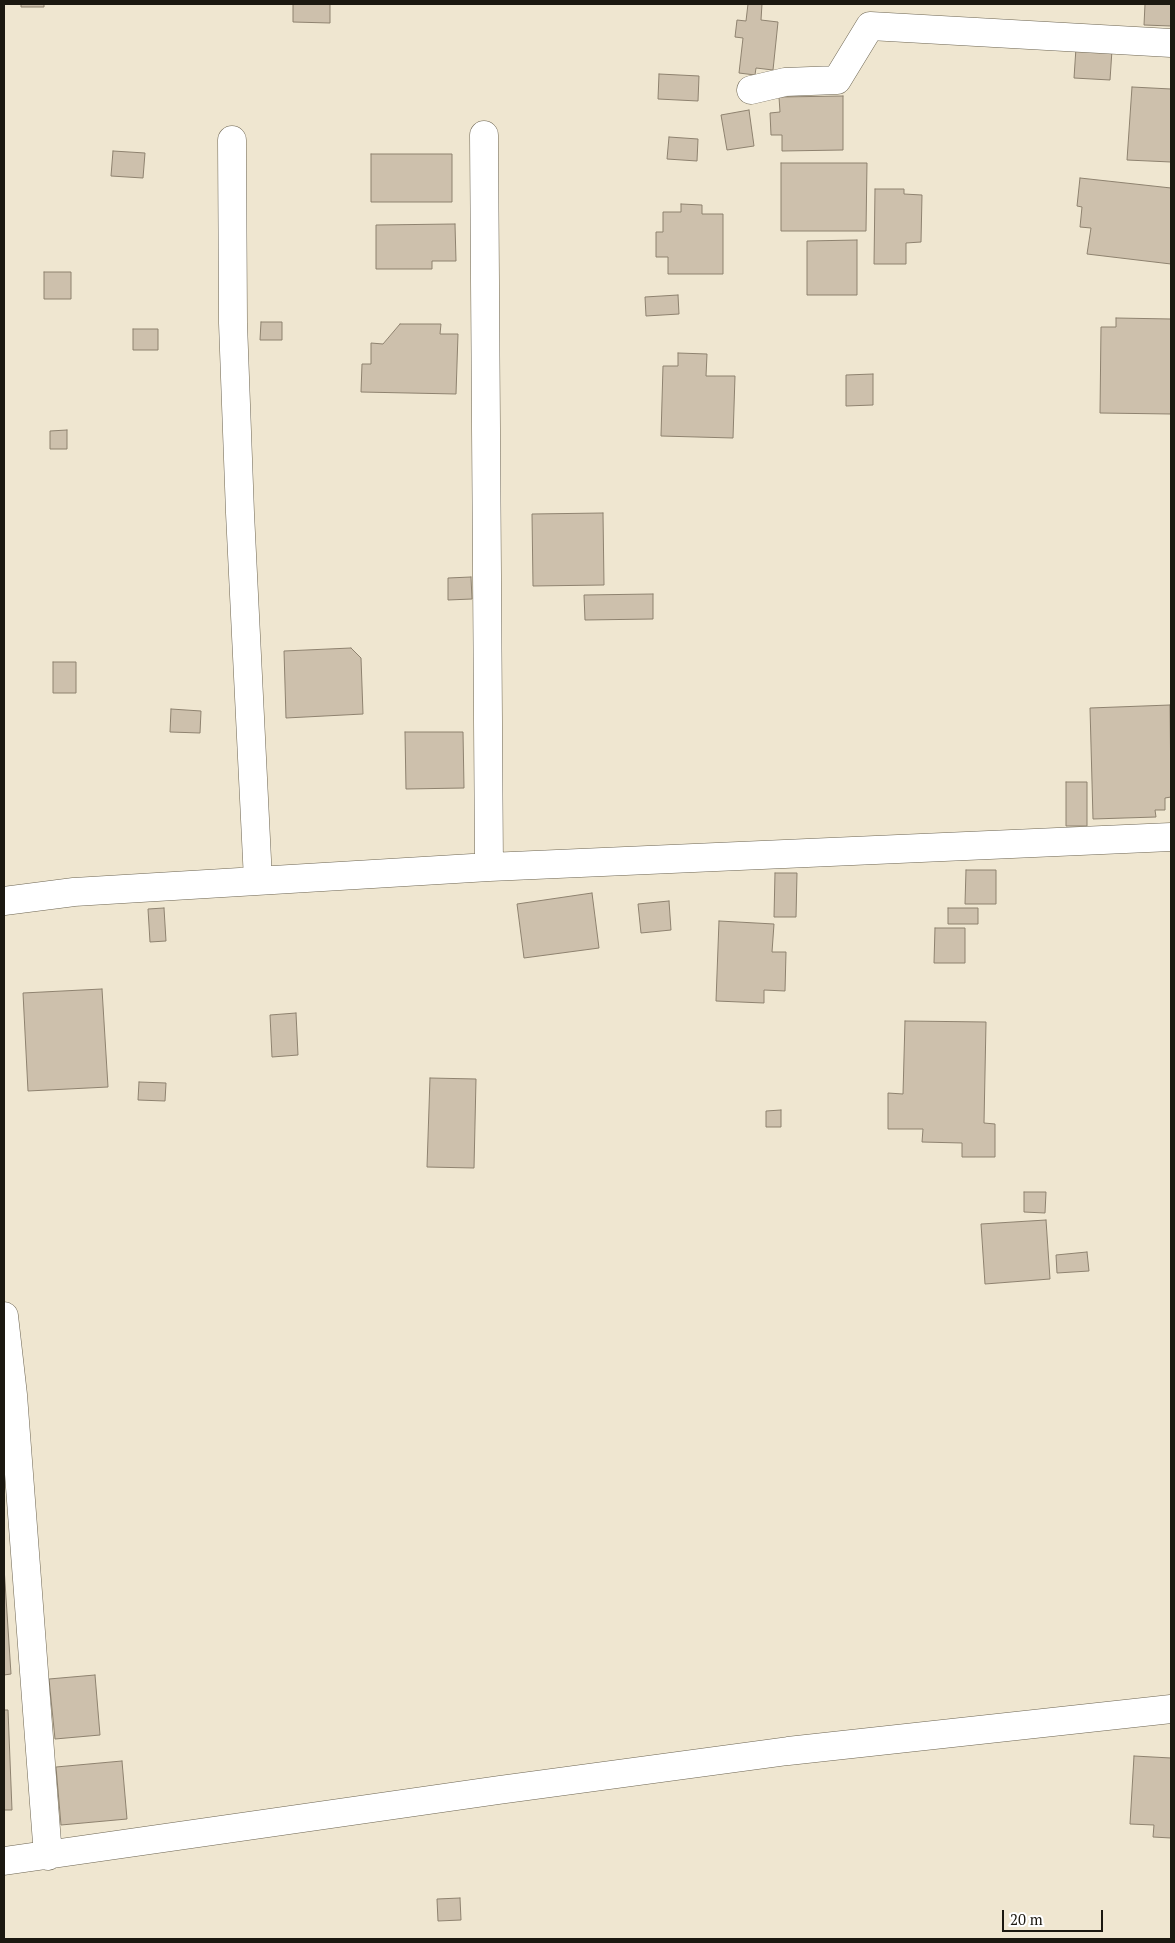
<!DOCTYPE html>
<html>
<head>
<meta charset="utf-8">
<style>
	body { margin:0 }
	#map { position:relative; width:1175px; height:1943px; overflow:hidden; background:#efe6d0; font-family:"PT Serif",serif }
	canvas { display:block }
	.frame { position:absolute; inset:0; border:5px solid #1b1810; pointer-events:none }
	.scale { position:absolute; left:1002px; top:1910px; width:101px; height:22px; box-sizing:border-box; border:2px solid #1b1810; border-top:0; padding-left:6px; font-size:15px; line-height:18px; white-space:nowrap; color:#1b1810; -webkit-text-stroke:4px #fff; paint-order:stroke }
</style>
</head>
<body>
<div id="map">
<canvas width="1175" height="1943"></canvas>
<div class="frame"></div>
<div class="scale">20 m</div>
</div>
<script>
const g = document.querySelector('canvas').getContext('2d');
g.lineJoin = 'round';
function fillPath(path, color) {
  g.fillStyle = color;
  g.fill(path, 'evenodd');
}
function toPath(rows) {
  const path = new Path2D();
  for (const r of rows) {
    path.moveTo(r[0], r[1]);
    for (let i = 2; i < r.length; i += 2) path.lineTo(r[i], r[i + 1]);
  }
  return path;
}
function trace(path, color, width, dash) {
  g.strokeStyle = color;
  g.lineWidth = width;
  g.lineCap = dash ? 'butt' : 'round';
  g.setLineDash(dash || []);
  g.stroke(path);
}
const building = toPath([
	[21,4,44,4,44,7,21,7,21,4],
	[293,4,330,4,330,23,293,22,293,4],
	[748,4,762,4,761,20,778,22,773,70,756,68,755,75,739,73,743,38,735,37,737,20,746,21,748,4],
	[1140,4,1171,4,1171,26,1144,25,1145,4,1140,4],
	[1076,48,1112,50,1110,80,1074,78,1076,48],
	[659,74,699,76,698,101,658,99,659,74],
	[1132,87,1171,89,1171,162,1127,160,1132,87],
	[843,96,843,150,782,151,782,135,771,135,770,113,780,112,779,97,843,96],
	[749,110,754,146,727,150,721,115,749,110],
	[669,137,698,139,697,161,667,159,669,137],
	[113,151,145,153,143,178,111,176,113,151],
	[371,154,452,154,452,202,371,202,371,154],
	[781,163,867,163,866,231,781,231,781,163],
	[1080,178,1171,188,1171,264,1087,254,1091,228,1080,227,1082,207,1077,206,1080,178],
	[875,189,904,189,904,194,922,195,921,242,906,243,906,264,874,264,875,189],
	[681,204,702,205,702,214,723,214,723,274,668,274,668,257,656,257,656,232,663,232,663,212,681,212,681,204],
	[455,224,456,261,432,261,432,269,376,269,376,225,455,224],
	[857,240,857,295,807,295,807,241,857,240],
	[44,272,71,272,71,299,44,299,44,272],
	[678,295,679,314,646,316,645,297,678,295],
	[1116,318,1171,319,1171,414,1100,413,1101,327,1116,327,1116,318],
	[261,322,282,322,282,340,260,340,261,322],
	[400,324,441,324,440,334,458,334,456,394,361,392,362,364,371,364,371,343,383,344,400,324],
	[133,329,158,329,158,350,133,350,133,329],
	[678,353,707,354,706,376,735,376,733,438,661,436,663,366,678,366,678,353],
	[873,374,873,405,846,406,846,375,873,374],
	[67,430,67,449,50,449,50,431,67,430],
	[603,513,604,585,533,586,532,514,603,513],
	[471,577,472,599,448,600,448,578,471,577],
	[653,594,653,619,585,620,584,595,653,594],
	[351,648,361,658,363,714,286,718,284,651,351,648],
	[53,662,76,662,76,693,53,693,53,662],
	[1170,705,1171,797,1165,798,1165,810,1155,810,1156,817,1093,819,1090,708,1170,705],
	[171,709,201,711,200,733,170,732,171,709],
	[405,732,463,732,464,788,406,789,405,732],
	[1066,782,1087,782,1087,826,1066,826,1066,782],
	[966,870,996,870,996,904,965,904,966,870],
	[775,873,797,873,796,917,774,917,775,873],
	[592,893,599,948,524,958,517,904,592,893],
	[669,901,671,930,641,933,638,904,669,901],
	[164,908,166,941,150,942,148,909,164,908],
	[948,908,978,908,978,924,948,924,948,908],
	[719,921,774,924,772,952,786,952,785,991,764,990,764,1003,716,1001,719,921],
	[935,928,965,928,965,963,934,963,935,928],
	[102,989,108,1087,28,1091,23,993,102,989],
	[296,1013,298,1055,272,1057,270,1015,296,1013],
	[905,1021,986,1022,984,1123,995,1124,995,1157,962,1157,962,1143,922,1142,923,1129,888,1129,888,1093,903,1094,905,1021],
	[430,1078,476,1079,474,1168,427,1167,430,1078],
	[139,1082,166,1083,165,1101,138,1100,139,1082],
	[781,1110,781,1127,766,1127,766,1111,781,1110],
	[1024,1192,1046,1192,1045,1213,1024,1212,1024,1192],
	[1046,1220,1050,1279,985,1284,981,1224,1046,1220],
	[1087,1252,1089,1271,1057,1273,1056,1255,1087,1252],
	[4,1567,11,1674,4,1675,4,1567],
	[95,1675,100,1735,55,1739,49,1679,95,1675],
	[4,1710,8,1710,12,1810,4,1810,4,1710],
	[1134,1756,1171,1758,1171,1838,1153,1837,1154,1825,1130,1824,1134,1756],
	[122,1761,127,1819,61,1825,56,1767,122,1761],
	[460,1898,461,1920,438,1921,437,1899,460,1898]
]);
fillPath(building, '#cdc0ac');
trace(building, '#8e826f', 1);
const minor = toPath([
	[751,90,785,82,837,80,870,26,1171,43],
	[484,135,489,867],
	[232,140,233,323,240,513,258,880],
	[4,901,74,892,489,867,1171,837],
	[4,1316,13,1395,48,1856],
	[4,1861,499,1790,788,1751,1171,1709]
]);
trace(minor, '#6d6552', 29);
trace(minor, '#fff', 28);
</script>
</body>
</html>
